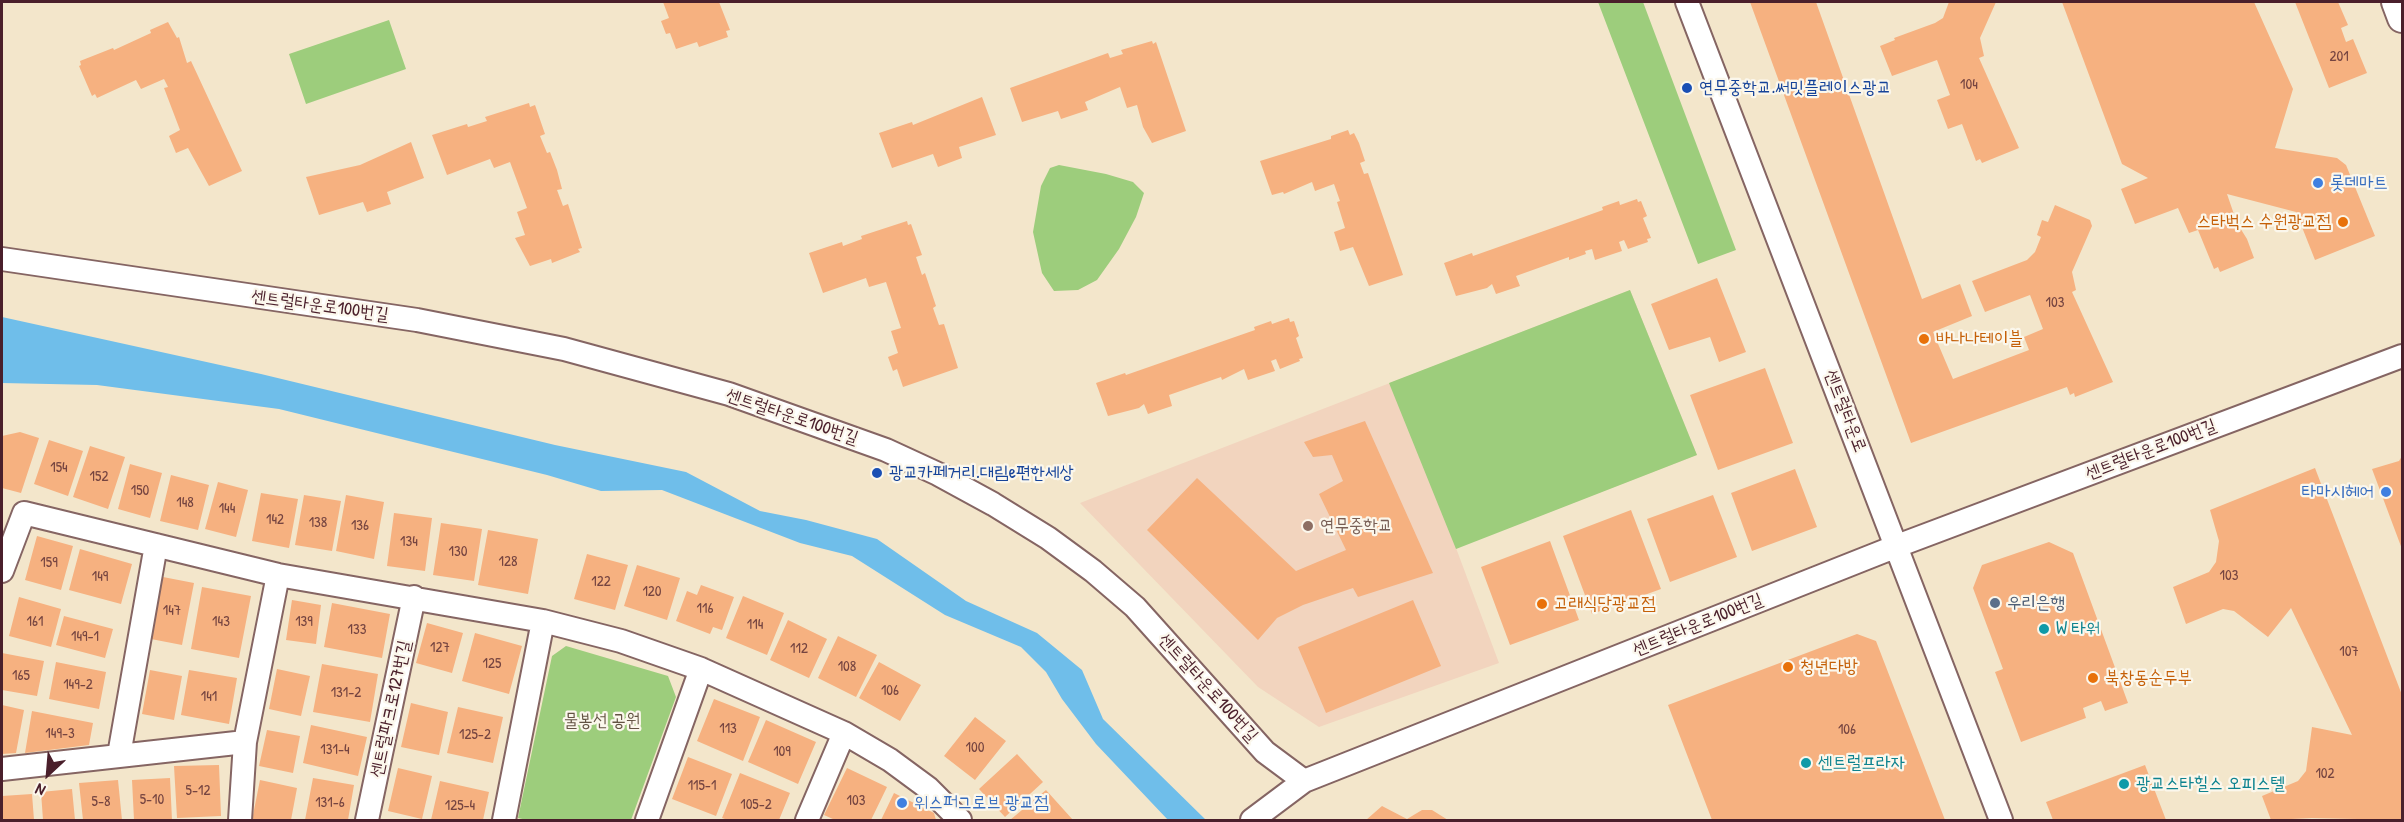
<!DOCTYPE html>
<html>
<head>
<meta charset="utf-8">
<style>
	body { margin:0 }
	#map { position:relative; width:2404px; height:822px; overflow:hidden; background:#f3e6cb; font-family:"Patrick Hand",sans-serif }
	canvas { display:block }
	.frame { position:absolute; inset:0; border:3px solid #4a1f2b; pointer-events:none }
	.north { position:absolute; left:18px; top:744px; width:60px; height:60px; -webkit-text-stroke:4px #fbf7ec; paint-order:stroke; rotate:206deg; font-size:16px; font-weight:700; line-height:24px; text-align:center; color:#4a1f2b }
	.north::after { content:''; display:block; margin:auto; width:21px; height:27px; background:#4a1f2b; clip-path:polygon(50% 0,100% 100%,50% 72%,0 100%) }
</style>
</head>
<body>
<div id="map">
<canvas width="2404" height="822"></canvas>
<div class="frame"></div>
<div class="north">N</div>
</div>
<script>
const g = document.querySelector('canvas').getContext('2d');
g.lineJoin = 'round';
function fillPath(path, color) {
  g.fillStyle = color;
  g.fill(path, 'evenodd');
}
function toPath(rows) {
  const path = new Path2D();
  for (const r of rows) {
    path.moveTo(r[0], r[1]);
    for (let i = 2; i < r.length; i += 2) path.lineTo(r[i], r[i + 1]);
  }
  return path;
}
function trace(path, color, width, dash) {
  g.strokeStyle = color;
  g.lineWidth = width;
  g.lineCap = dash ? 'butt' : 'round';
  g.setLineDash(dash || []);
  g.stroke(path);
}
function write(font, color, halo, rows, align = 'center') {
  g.font = font + ' "Patrick Hand","Poor Story",sans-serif';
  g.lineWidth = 4.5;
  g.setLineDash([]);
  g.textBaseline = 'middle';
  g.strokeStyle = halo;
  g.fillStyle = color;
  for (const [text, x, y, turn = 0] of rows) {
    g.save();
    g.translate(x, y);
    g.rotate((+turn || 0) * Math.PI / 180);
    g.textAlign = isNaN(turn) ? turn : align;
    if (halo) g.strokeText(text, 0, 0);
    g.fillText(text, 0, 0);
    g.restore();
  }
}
fillPath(toPath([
	[1630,290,1697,455,1456,548,1499,663,1319,727,1258,687,1080,503]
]), '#f2d4be');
fillPath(toPath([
	[1598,2,1643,2,1736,250,1698,264],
	[389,20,406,69,306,104,289,54],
	[1059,165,1106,174,1133,182,1144,193,1136,217,1119,249,1097,280,1078,290,1054,291,1042,273,1033,232,1041,186,1050,168],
	[1630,290,1697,455,1456,549,1389,383],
	[566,646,668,676,676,697,631,820,527,820,518,818,552,656]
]), '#9dcd7c');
fillPath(toPath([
	[2,317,261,374,555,445,686,472,760,511,806,520,877,539,966,601,1037,633,1082,670,1103,719,1206,820,1168,820,1096,744,1062,699,1046,672,1021,647,945,615,852,556,800,543,662,490,601,491,547,475,279,409,97,385,2,383]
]), '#6fbeea');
fillPath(toPath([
	[663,2,719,2,730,30,726,31,728,37,699,47,697,42,676,49,670,33,666,34,661,21,669,18],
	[1750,2,1816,2,1922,299,1960,284,1972,316,1933,332,1953,379,2029,350,2024,337,2043,329,2030,295,1985,312,1972,281,2027,260,2035,252,2041,237,2037,235,2042,220,2048,222,2055,205,2090,220,2092,226,2072,272,2076,290,2072,292,2113,382,2075,397,2074,393,2070,395,2067,387,1911,443],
	[1949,2,1996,2,1980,38,1984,56,1979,58,2019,148,1982,163,1980,159,1976,161,1962,124,1948,129,1937,100,1950,95,1937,60,1892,76,1880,46,1895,40,1894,38,1935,23,1943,18],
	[2062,2,2254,2,2293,89,2275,148,2337,158,2346,165,2375,236,2315,260,2296,212,2227,194,2237,223,2247,239,2254,258,2220,272,2218,267,2214,269,2198,230,2189,233,2178,208,2135,224,2121,189,2148,178,2122,164],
	[2295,2,2338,2,2348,25,2341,28,2346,42,2353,39,2367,73,2329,88],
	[168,22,177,38,179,37,187,63,191,61,198,76,242,171,209,186,188,148,176,153,169,136,180,130,164,88,168,87,164,79,141,89,136,80,97,98,95,94,92,96,79,66,81,65,80,61,113,48,114,50,151,33,150,30],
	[1152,41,1153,44,1156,42,1186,131,1152,143,1143,127,1137,105,1127,108,1120,87,1085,102,1088,110,1061,119,1058,111,1022,122,1010,88,1108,53,1110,58,1123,54,1121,50],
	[982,97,996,135,959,147,962,158,938,167,933,154,892,168,879,133,912,122,913,125],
	[529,103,530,107,535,105,545,134,540,136,547,153,550,152,557,170,562,189,557,190,563,206,568,204,582,248,578,249,580,252,552,263,551,259,530,266,515,238,525,235,517,212,527,208,510,162,494,168,490,159,447,175,432,135,467,124,468,127,487,121,485,117],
	[1348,130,1350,135,1354,133,1359,143,1365,161,1360,163,1364,174,1368,173,1403,275,1369,286,1353,247,1340,251,1334,232,1345,228,1337,202,1340,201,1334,184,1315,191,1312,182,1284,194,1283,192,1272,195,1260,161,1331,139,1331,136],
	[411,142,424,178,387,192,391,204,367,212,363,202,319,215,306,177,360,165],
	[1637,199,1638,202,1641,201,1647,216,1643,218,1651,238,1647,239,1648,242,1628,249,1624,240,1619,242,1622,251,1595,260,1592,249,1585,251,1586,254,1569,260,1569,257,1516,276,1520,286,1496,294,1492,284,1487,288,1456,296,1444,263,1472,253,1473,256,1575,220,1603,210,1602,207,1619,201,1620,205],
	[907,221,908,225,911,224,922,255,916,257,922,275,925,273,936,306,933,308,939,325,944,324,958,368,903,387,897,369,893,371,888,357,898,353,891,331,901,328,886,282,869,287,866,278,823,293,809,253,842,242,843,246,862,239,861,236],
	[1717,278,1746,352,1719,362,1710,337,1669,350,1651,304],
	[1289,318,1290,322,1294,321,1299,336,1296,338,1303,358,1299,359,1300,361,1280,369,1276,359,1271,361,1275,371,1248,380,1244,369,1222,380,1221,377,1169,395,1172,406,1148,414,1144,404,1139,408,1108,416,1096,383,1125,373,1126,375,1255,330,1254,327,1271,321,1272,324],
	[1765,368,1793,443,1718,470,1690,395],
	[1365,421,1433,573,1358,597,1353,588,1303,605,1277,618,1258,640,1147,530,1197,478,1296,571,1346,550,1319,494,1343,481,1332,455,1313,457,1304,442],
	[20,432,39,438,21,493,2,488,2,436],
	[49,440,83,451,68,496,34,484],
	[90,446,125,457,108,509,73,497],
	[2402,456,2402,549,2372,469,2399,461],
	[130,464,162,473,150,518,118,509],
	[2315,468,2402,695,2402,820,2312,818,2271,820,2262,796,2298,781,2306,771,2312,727,2352,735,2291,608,2268,637,2234,611,2223,609,2186,624,2173,587,2209,572,2216,562,2219,541,2210,510],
	[1795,469,1817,527,1752,551,1731,493],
	[171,475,209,485,198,530,160,521],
	[218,482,248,490,236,537,205,529],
	[261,493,298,499,289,548,252,541],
	[304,495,341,501,332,551,295,545],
	[346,495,384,502,374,559,336,551],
	[1713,495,1737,557,1670,582,1647,519],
	[1631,510,1661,589,1592,614,1563,536],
	[394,513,432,518,425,571,387,566],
	[441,523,482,529,474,581,433,575],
	[488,530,538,539,528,594,478,585],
	[37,536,73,546,61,590,25,580],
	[1550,541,1579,620,1510,645,1481,567],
	[2049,542,2073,553,2128,703,2105,711,2101,701,2083,708,2086,718,2021,742,1995,672,2003,669,1973,588,1982,565],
	[80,549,132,564,121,604,69,590],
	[587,554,628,565,615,610,574,599],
	[637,565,680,578,667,620,624,606],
	[163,577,194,583,182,645,151,639],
	[701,585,734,597,722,630,713,627,710,634,676,621,687,591,697,595],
	[202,587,251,596,239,658,191,649],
	[743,596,784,613,767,655,726,638],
	[19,597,61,609,51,647,9,636],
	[292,600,321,605,316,644,286,640],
	[1413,600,1441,666,1326,713,1298,647],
	[332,603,390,614,382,658,324,647],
	[64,616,113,629,105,658,56,645],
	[788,620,827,639,809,678,770,660],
	[427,623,463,633,452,673,416,663],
	[475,633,522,646,509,694,462,681],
	[1857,634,1876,641,1945,820,1712,820,1668,705],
	[838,636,877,655,856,697,818,678],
	[2,653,44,661,37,696,2,690],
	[56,662,106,672,99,709,49,699],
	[879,662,921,685,900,721,859,698],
	[322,664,378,674,370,722,313,712],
	[277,669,310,676,301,716,269,709],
	[150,670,182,676,174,720,142,714],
	[189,670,237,678,229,724,181,715],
	[714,699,760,717,743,761,697,741],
	[411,703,448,712,439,755,401,747],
	[2,705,24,710,16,753,2,754],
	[458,707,503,717,493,763,447,753],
	[32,711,93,723,89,745,25,753],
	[975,717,1006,741,975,780,944,756],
	[766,720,816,742,798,784,748,762],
	[311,725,367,737,358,776,303,763],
	[267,730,300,736,293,773,259,766],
	[1017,754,1043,782,1005,817,979,789],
	[688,757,732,774,716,816,672,799],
	[219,765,221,816,177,818,174,766],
	[2145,765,2166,820,2053,820,2046,802],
	[398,768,432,776,422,819,388,811],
	[847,768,887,787,871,820,835,820,824,815],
	[740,773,790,793,779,820,728,820,722,818],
	[170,778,172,820,134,820,132,780],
	[313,778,354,785,348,820,305,820],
	[118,780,122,820,83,820,79,783],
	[260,780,297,788,291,820,252,820],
	[440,781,489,792,483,820,431,820],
	[72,789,75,820,43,820,41,792],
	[1046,790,1073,820,1010,820],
	[894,793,934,813,936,820,881,820],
	[32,794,34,820,2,820,2,796],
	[1382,806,1407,819,1422,810,1432,810,1448,820,1366,820]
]), '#f6b180');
const minor = toPath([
	[1687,2,2001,820],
	[2,259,417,320,564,349,729,394,886,450,938,474,993,504,1048,538,1093,571,1135,607,1265,752,1304,781,1897,546,2402,356],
	[2,571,24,513,278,575,543,621,621,641,701,669,844,733,890,760,928,788,960,820],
	[119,755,156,545],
	[2,769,245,742],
	[240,820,245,742,278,575],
	[367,820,414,597],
	[504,820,543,621],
	[647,820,701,669],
	[807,820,844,733],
	[1252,820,1304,781]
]);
const major = toPath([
	[2396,2,2402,18]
]);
trace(minor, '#856563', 26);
trace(major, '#856563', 32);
trace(minor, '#fff', 22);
trace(major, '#fff', 28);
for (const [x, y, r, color] of [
	[1687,88,6,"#1a4fb4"],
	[2318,183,6,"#3f7fe0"],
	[2343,222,6,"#e8710a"],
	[1924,339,6,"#e8710a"],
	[877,473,6,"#1a4fb4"],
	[2386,492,6,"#3f7fe0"],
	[1308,526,6,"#8d6e63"],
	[1995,603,6,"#5c6f8a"],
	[1542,604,6,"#e8710a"],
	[2044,629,6,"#0f9aa8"],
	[1788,667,6,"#e8710a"],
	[2093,678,6,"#e8710a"],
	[1806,763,6,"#0f9aa8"],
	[2124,784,6,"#0f9aa8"],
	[902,803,6,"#3f7fe0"]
]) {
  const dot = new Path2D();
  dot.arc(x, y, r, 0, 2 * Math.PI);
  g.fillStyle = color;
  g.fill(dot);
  trace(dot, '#fbf7ec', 2);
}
write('15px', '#754440', null, [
	["201",2339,57],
	["104",1969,85],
	["103",2055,303],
	["154",59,468],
	["152",99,477],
	["150",140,491],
	["148",185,503],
	["144",227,509],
	["142",275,520],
	["138",318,523],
	["136",360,526],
	["134",409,542],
	["130",458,552],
	["128",508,562],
	["159",49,563],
	["103",2229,576],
	["149",100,577],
	["122",601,582],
	["120",652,592],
	["116",705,609],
	["147",172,611],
	["161",35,622],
	["143",221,622],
	["139",304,622],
	["114",755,625],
	["133",357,630],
	["149-1",85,637],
	["127",440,648],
	["112",799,649],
	["107",2349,652],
	["125",492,664],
	["108",847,667],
	["165",21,676],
	["149-2",78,685],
	["106",890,691],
	["131-2",346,693],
	["141",209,697],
	["113",728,729],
	["106",1847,730],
	["149-3",60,734],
	["125-2",475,735],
	["100",975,748],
	["131-4",335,750],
	["109",782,752],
	["102",2325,774],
	["115-1",702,786],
	["5-12",198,791],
	["5-10",152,800],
	["103",856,801],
	["5-8",101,802],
	["131-6",330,803],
	["105-2",756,805],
	["125-4",460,806]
]);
write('18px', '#164399', '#fbf7ec', [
	["연무중학교.써밋플레이스광교",1699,88],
	["광교카페거리.대림e편한세상",889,473]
], 'left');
write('18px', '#366cbe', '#fbf7ec', [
	["롯데마트",2330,183],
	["타마시헤어",2374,492,"right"],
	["위스퍼그로브 광교점",914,803]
], 'left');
write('18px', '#c56008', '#fbf7ec', [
	["스타벅스 수원광교점",2331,222,"right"],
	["바나나테이블",1936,339],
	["고래식당광교점",1554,604],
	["청년다방",1800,667],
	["북창동순두부",2105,678]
], 'left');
write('18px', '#4a1f2b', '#fbf7ec', [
	["센트럴타운로100번길",320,306,8],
	["센트럴타운로",1845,411,69],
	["센트럴타운로100번길",792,417,19],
	["센트럴타운로100번길",2151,450,-21],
	["센트럴타운로100번길",1698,625,-22],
	["센트럴타운로100번길",1208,688,48],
	["센트럴파크로127번길",391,709,-78]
]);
write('18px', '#785e54', '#fbf7ec', [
	["연무중학교",1320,526]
], 'left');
write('18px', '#4e5e75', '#fbf7ec', [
	["우리은행",2007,603]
], 'left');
write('18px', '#0d838f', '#fbf7ec', [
	["W 타워",2056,629],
	["센트럴프라자",1818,763],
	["광교스타힐스 오피스텔",2136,784]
], 'left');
write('18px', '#635343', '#fbf7ec', [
	["물봉선 공원",602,721]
]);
</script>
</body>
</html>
